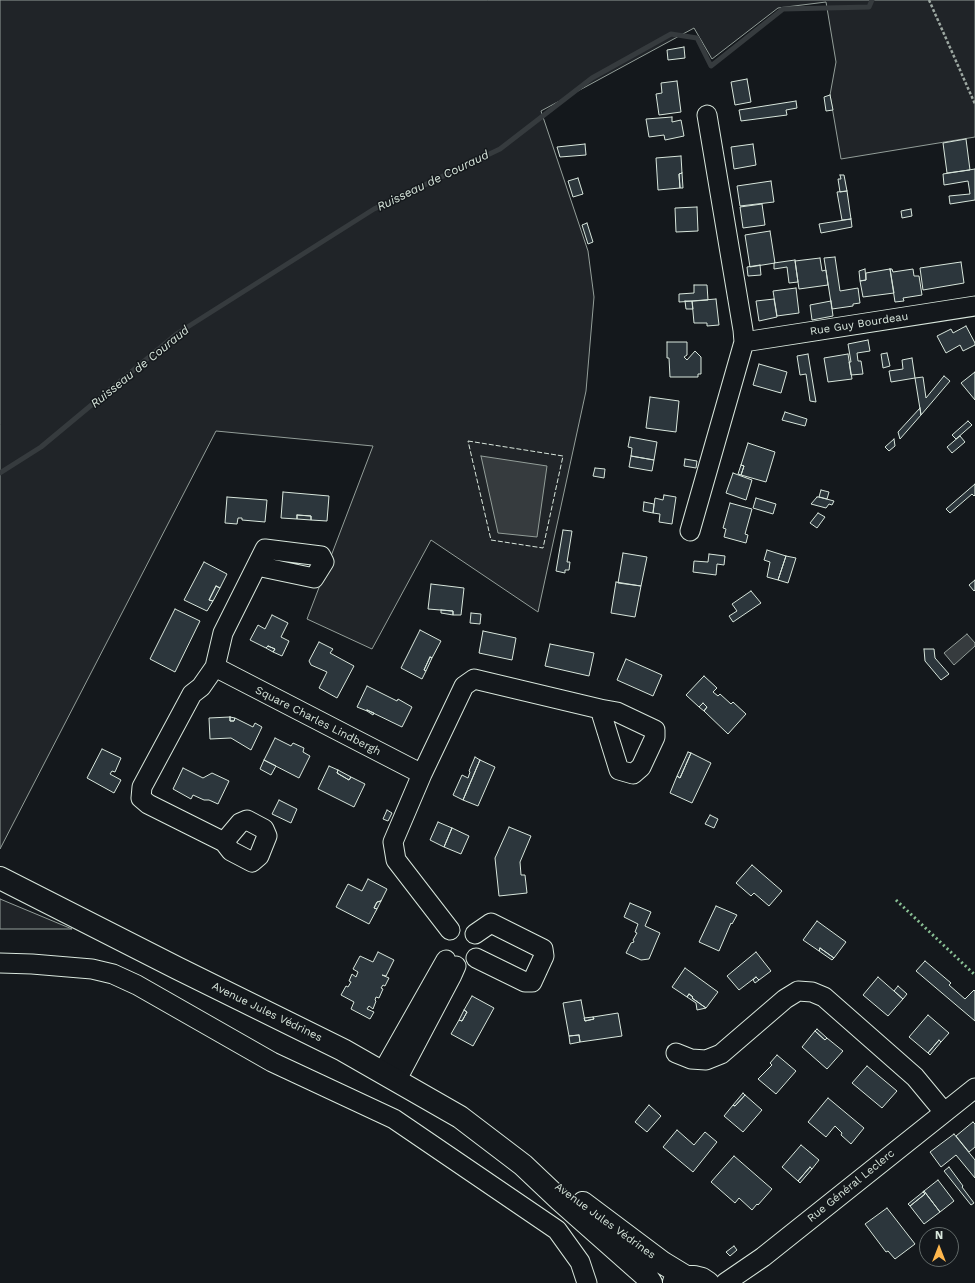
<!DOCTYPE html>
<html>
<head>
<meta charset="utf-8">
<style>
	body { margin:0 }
	#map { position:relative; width:975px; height:1283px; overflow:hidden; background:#14181c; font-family:"Work Sans",sans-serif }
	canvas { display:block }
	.north { position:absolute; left:919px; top:1227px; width:40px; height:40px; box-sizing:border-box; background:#14181c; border:1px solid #626a69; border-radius:50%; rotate:0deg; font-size:11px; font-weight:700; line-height:16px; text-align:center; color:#d8e6dc }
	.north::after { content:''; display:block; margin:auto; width:14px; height:18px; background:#ffb74d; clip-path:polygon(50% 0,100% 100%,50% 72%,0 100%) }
</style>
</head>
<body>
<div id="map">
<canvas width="975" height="1283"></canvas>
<div class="north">N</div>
</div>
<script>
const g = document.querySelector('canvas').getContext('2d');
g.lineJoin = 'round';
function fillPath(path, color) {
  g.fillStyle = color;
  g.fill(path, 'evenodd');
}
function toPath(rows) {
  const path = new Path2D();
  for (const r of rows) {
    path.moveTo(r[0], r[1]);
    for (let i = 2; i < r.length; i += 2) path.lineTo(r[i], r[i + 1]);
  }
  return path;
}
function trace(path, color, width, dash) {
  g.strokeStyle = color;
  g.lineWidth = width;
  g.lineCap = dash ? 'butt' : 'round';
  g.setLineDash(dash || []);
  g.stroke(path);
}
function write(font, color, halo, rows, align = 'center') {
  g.font = font + ' "Work Sans",sans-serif';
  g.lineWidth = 3;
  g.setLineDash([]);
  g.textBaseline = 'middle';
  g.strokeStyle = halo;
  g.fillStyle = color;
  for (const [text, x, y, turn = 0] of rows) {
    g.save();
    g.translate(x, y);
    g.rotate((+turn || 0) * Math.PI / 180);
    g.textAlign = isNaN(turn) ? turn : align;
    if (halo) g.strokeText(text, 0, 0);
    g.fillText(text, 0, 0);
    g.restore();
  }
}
const green = toPath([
	[0,0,975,0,975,137,841,159,830,95,836,62,826,2,778,8,712,59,694,28,541,111,588,251,594,297,586,391,538,612,431,540,372,649,307,619,373,446,216,431,0,849,0,0],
	[0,899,72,929,0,929,0,899]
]);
fillPath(green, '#202428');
trace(green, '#939e99', 1);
const water = toPath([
	[481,456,547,466,537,537,498,533,481,456],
	[967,634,975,643,975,646,954,665,944,653,967,634]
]);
fillPath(water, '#363b3e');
trace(water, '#939e99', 1);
trace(toPath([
	[0,473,41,447,178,333,374,209,500,149,592,78,671,34,697,38,711,66,783,9,869,7,872,0]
]), '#363b3e', 5);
const building = toPath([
	[684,47,685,58,668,60,667,50,684,47],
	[747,79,751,102,735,105,731,82,747,79],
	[677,81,681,112,659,115,656,94,662,93,661,83,677,81],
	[830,95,833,110,826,111,824,97,830,95],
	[796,101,797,108,786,110,787,115,741,121,739,110,796,101],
	[672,117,672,122,681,120,684,136,665,140,664,135,649,137,646,119,672,117],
	[966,139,970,170,947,173,943,143,966,139],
	[585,144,586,155,560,157,557,147,585,144],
	[753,144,756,165,734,169,731,147,753,144],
	[681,156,682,173,679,174,680,188,658,190,656,158,681,156],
	[975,169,975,200,950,204,949,196,970,194,968,181,944,185,943,174,975,169],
	[682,173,683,188,680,188,679,174,682,173],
	[840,175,844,175,847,191,840,192,838,179,841,179,840,175],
	[578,178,583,194,573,197,568,181,578,178],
	[771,181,774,202,740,206,737,186,771,181],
	[847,191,851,219,842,220,837,192,847,191],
	[762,204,765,225,743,228,740,207,762,204],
	[697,207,698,231,676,232,675,208,697,207],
	[911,209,912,216,902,218,901,211,911,209],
	[851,219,852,227,821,233,819,224,851,219],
	[587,223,593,242,588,244,582,225,587,223],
	[770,231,775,263,750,267,745,235,770,231],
	[835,257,840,291,858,288,860,303,853,304,853,306,832,309,824,258,835,257],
	[820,258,822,271,826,270,828,285,799,289,795,261,820,258],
	[795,260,798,282,789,283,787,267,774,269,774,263,795,260],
	[961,262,964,283,923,290,920,268,961,262],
	[760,265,761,275,748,276,747,267,760,265],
	[865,269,866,280,860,281,859,271,865,269],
	[890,269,892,269,893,272,913,269,914,276,919,276,922,295,903,298,904,301,895,302,890,269],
	[890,269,894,293,863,297,860,281,866,280,866,273,890,269],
	[694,285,707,285,708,300,679,302,679,294,694,293,694,285],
	[796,288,799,313,777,316,773,291,796,288],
	[716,299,719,325,707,326,707,323,694,323,692,301,716,299],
	[774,299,777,317,759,321,756,301,774,299],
	[685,301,692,301,693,309,686,309,685,301],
	[831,301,833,316,812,320,810,305,831,301],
	[966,326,975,343,975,345,963,351,960,345,946,353,937,336,951,329,953,333,966,326],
	[868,340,870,351,857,353,858,361,861,361,863,374,851,375,849,362,851,362,848,344,868,340],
	[667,342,687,342,687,355,684,357,687,360,695,351,701,357,701,374,698,374,698,377,670,377,669,358,667,358,667,342],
	[887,353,890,366,883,368,881,354,887,353],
	[808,354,816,402,810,401,806,374,800,375,797,356,808,354],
	[848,354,852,379,828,382,824,358,848,354],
	[912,358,915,378,891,382,889,371,903,369,902,360,912,358],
	[759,364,787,372,781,393,753,385,759,364],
	[975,372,975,400,961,383,975,372],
	[944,376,950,381,921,415,915,378,923,377,926,398,944,376],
	[650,397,679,401,676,432,646,428,650,397],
	[920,408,921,415,900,439,898,432,920,408],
	[785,412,807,419,805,426,782,420,785,412],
	[968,421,972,425,956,439,952,435,968,421],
	[960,436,965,442,952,453,947,447,960,436],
	[630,437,657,442,654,460,631,456,632,448,628,447,630,437],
	[894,439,895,446,889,451,885,447,894,439],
	[748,443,775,452,766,482,741,475,744,466,741,465,748,443],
	[631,456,654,460,652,471,629,467,631,456],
	[685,459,697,461,696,468,684,466,685,459],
	[741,465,744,466,741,475,738,474,741,465],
	[595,468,605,469,604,478,593,476,595,468],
	[733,473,752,480,746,500,726,493,733,473],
	[975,484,975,495,974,496,972,494,950,513,946,509,975,484],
	[821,490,829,492,827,499,819,497,821,490],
	[283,492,329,496,327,521,311,520,311,516,297,515,297,519,281,518,283,492],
	[664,495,676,497,672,524,659,522,660,514,653,513,655,498,663,500,664,495],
	[227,497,267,500,265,522,242,520,242,518,238,518,237,524,225,523,227,497],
	[817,497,819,497,834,501,832,505,829,504,826,508,811,504,817,497],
	[756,498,776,504,773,514,753,508,756,498],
	[644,502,654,504,653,513,643,511,644,502],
	[730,503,752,509,745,534,748,535,746,543,724,537,726,529,723,528,730,503],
	[818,513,825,517,817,528,810,523,818,513],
	[297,515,311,516,311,520,297,519,297,515],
	[563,530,572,531,567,562,570,562,569,570,565,570,565,573,556,571,563,530],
	[767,550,786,556,778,580,767,577,770,562,764,560,767,550],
	[623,553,647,557,641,586,618,583,623,553],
	[709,554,725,556,724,565,717,564,716,575,693,572,694,561,708,562,709,554],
	[786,556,796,558,788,583,778,580,786,556],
	[204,562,227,574,220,588,216,586,209,600,213,601,207,611,184,600,204,562],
	[975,580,975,590,974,591,969,585,975,580],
	[616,582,641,586,635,617,611,613,616,582],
	[431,584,464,588,461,615,453,615,453,611,428,609,431,584],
	[216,586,220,588,213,601,209,600,216,586],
	[751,591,761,603,733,622,729,616,737,611,732,604,751,591],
	[175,609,200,621,175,672,150,659,175,609],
	[441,610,453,611,453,615,441,613,441,610],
	[471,613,481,614,480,624,470,623,471,613],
	[272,615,288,623,281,637,289,641,282,656,273,652,275,649,268,646,266,648,250,640,258,625,265,629,272,615],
	[420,630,441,641,432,658,430,657,424,670,426,671,422,679,401,668,420,630],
	[483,631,516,638,512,660,479,653,483,631],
	[319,642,333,649,330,653,354,666,337,698,319,688,327,672,311,665,309,661,319,642],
	[550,644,594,653,589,676,545,666,550,644],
	[268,646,275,649,273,652,266,648,268,646],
	[924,649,934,649,935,658,949,674,941,680,925,661,924,649],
	[430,657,432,658,426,671,424,670,430,657],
	[626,659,662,675,653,696,617,680,626,659],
	[704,676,717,688,713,692,718,696,720,694,731,704,733,702,746,714,728,734,704,711,707,707,703,703,699,707,686,695,704,676],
	[367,686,397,701,398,699,412,707,402,727,367,710,367,711,357,707,367,686],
	[703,703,707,707,704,711,699,707,703,703],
	[367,710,374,713,373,715,367,711,367,710],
	[230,717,235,718,234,721,230,721,230,717],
	[230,717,230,721,234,721,235,718,253,727,255,723,262,727,251,750,231,738,210,739,209,718,230,717],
	[275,738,291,746,293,743,304,748,303,752,310,756,299,778,264,760,275,738],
	[102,749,121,758,115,772,112,771,110,774,121,780,114,793,87,778,102,749],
	[688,752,691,753,680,778,677,776,688,752],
	[691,753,711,763,692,803,670,793,677,776,680,778,691,753],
	[475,757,480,760,463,800,453,795,462,775,468,778,470,772,469,771,475,757],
	[264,760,276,766,271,775,260,769,264,760],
	[480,760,495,767,478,806,463,800,480,760],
	[329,766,338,770,337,773,349,780,351,777,365,784,354,807,318,789,329,766],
	[183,768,203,778,212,773,229,781,218,804,209,800,204,800,193,795,191,799,173,789,183,768],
	[338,770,351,777,349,780,337,773,338,770],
	[279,800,297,809,291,823,272,814,279,800],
	[387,810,392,813,388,821,383,819,387,810],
	[710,815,718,819,714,828,705,824,710,815],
	[438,822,452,828,444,847,430,840,438,822],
	[509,827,531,836,520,862,521,875,525,875,527,893,499,896,495,858,509,827],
	[452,828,469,836,461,854,444,847,452,828],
	[752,865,782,891,769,906,754,893,751,896,736,883,752,865],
	[368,879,387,889,381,901,377,902,374,908,377,909,369,924,336,907,348,884,362,891,368,879],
	[381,901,377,909,374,908,377,902,381,901],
	[630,903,651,912,645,926,660,933,649,959,641,960,626,953,631,943,634,942,633,940,637,933,635,932,638,924,624,917,630,903],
	[716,906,737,915,732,924,731,923,719,951,699,942,716,906],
	[817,921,846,942,834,958,820,948,819,951,803,940,817,921],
	[820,948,834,958,832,960,819,951,820,948],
	[378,952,394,960,386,976,382,975,389,978,385,986,383,985,381,988,383,989,379,998,376,997,375,1000,376,1001,373,1009,369,1006,367,1009,374,1012,370,1019,351,1009,354,1002,341,995,346,986,348,987,351,982,349,981,352,974,356,977,358,972,353,969,360,956,373,962,378,952],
	[756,952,771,971,759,980,756,977,739,990,727,976,756,952],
	[925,961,951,983,949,985,965,999,974,990,975,991,975,1021,916,971,925,961],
	[685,968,718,992,706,1008,692,998,693,997,689,994,687,997,672,987,685,968],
	[756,977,759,980,755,983,753,980,756,977],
	[878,977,903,999,888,1016,863,995,878,977],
	[898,986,907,994,903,999,894,991,898,986],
	[689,994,693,997,692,998,706,1008,697,1010,696,1003,687,997,689,994],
	[472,996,494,1008,473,1046,451,1034,459,1020,462,1021,467,1012,464,1010,472,996],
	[581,1000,585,1021,594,1019,593,1017,618,1013,622,1036,580,1042,579,1035,569,1036,563,1003,581,1000],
	[464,1010,467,1012,462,1021,459,1020,464,1010],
	[928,1015,949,1033,941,1042,939,1040,928,1053,909,1037,928,1015],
	[593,1017,594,1019,585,1021,584,1018,593,1017],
	[817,1029,827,1038,825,1040,815,1031,817,1029],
	[815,1031,825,1040,827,1038,843,1051,827,1069,802,1047,815,1031],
	[579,1035,580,1042,570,1044,569,1036,579,1035],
	[939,1040,941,1042,930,1055,928,1053,939,1040],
	[777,1055,796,1071,776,1094,758,1079,772,1065,770,1063,777,1055],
	[867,1066,897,1091,882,1108,852,1083,867,1066],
	[743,1093,745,1095,735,1106,733,1105,743,1093],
	[745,1095,762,1110,743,1132,724,1116,733,1105,735,1106,745,1095],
	[828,1098,864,1128,851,1144,841,1135,842,1133,835,1126,826,1137,808,1122,828,1098],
	[649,1105,661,1116,647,1132,635,1122,649,1105],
	[973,1122,975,1124,975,1147,969,1152,956,1136,973,1122],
	[677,1130,694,1145,705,1132,717,1142,693,1172,663,1147,677,1130],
	[954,1134,975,1160,975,1178,956,1155,941,1167,930,1152,954,1134],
	[801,1145,819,1160,812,1169,810,1167,798,1181,782,1167,801,1145],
	[734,1156,772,1189,758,1205,757,1204,752,1210,739,1198,735,1203,711,1182,734,1156],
	[810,1167,812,1169,800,1183,798,1181,810,1167],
	[949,1167,963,1186,962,1187,974,1203,971,1205,944,1171,949,1167],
	[938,1180,954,1201,940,1212,924,1191,938,1180],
	[924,1191,940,1212,924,1224,910,1206,925,1194,923,1192,924,1191],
	[923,1192,925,1194,910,1206,908,1204,923,1192],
	[887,1208,915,1244,895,1259,888,1251,886,1252,865,1224,887,1208],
	[734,1246,737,1250,730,1256,726,1252,734,1246]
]);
fillPath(building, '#2c363c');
trace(building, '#d8e6dc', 1);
const minor = toPath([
	[744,342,975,306],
	[690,531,744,342,743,330,707,115],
	[215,667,223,633,265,549,321,556,324,562,314,578,257,566],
	[224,842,240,823,247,820,264,829,267,836,259,856,252,862,231,851,224,842,148,804,141,798,142,787,192,694,201,687,215,667,422,774],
	[450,930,396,860,393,842,422,774,464,686,474,679,600,709,617,712,655,730,655,737,641,767,633,774,619,770,600,709],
	[475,934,491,923,543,949,544,956,532,982,525,982,476,958],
	[0,963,32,964,92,969,113,974,137,985,272,1062,394,1119,557,1230,580,1262,587,1283],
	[676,1053,691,1059,706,1060,721,1054,785,999,798,991,812,992,824,997,915,1077,944,1112],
	[382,1073,446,960],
	[396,1081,452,975,456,966],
	[725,1283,763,1257,975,1088]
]);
const major = toPath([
	[0,878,177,968,343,1050,460,1117,523,1165,560,1200,647,1277,651,1283],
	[583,1203,663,1263,686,1277],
	[674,1282,677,1280,686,1277,694,1277,702,1279,708,1283]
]);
trace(minor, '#d8e6dc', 21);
trace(major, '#d8e6dc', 24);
trace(toPath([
	[929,0,975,104]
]), '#9da8a2', 2.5, [3, 2]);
trace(minor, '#14181c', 19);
trace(major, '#14181c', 22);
trace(toPath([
	[896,900,975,975]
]), '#8ac095', 3, [2, 3]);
trace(toPath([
	[468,441,563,456,543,548,491,540,468,441]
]), '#d8e6dc', 1, [5, 2]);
write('11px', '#d8e6dc', '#14181c', [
	["Rue Guy Bourdeau",859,324,-9],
	["Square Charles Lindbergh",318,721,27],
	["Avenue Jules Védrines",267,1012,26],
	["Rue Général Leclerc",851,1186,-39],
	["Avenue Jules Védrines",605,1221,36]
]);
write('italic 12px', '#d8e6dc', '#14181c', [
	["Ruisseau de Couraud",433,181,-26],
	["Ruisseau de Couraud",140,367,-39]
]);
</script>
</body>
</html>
